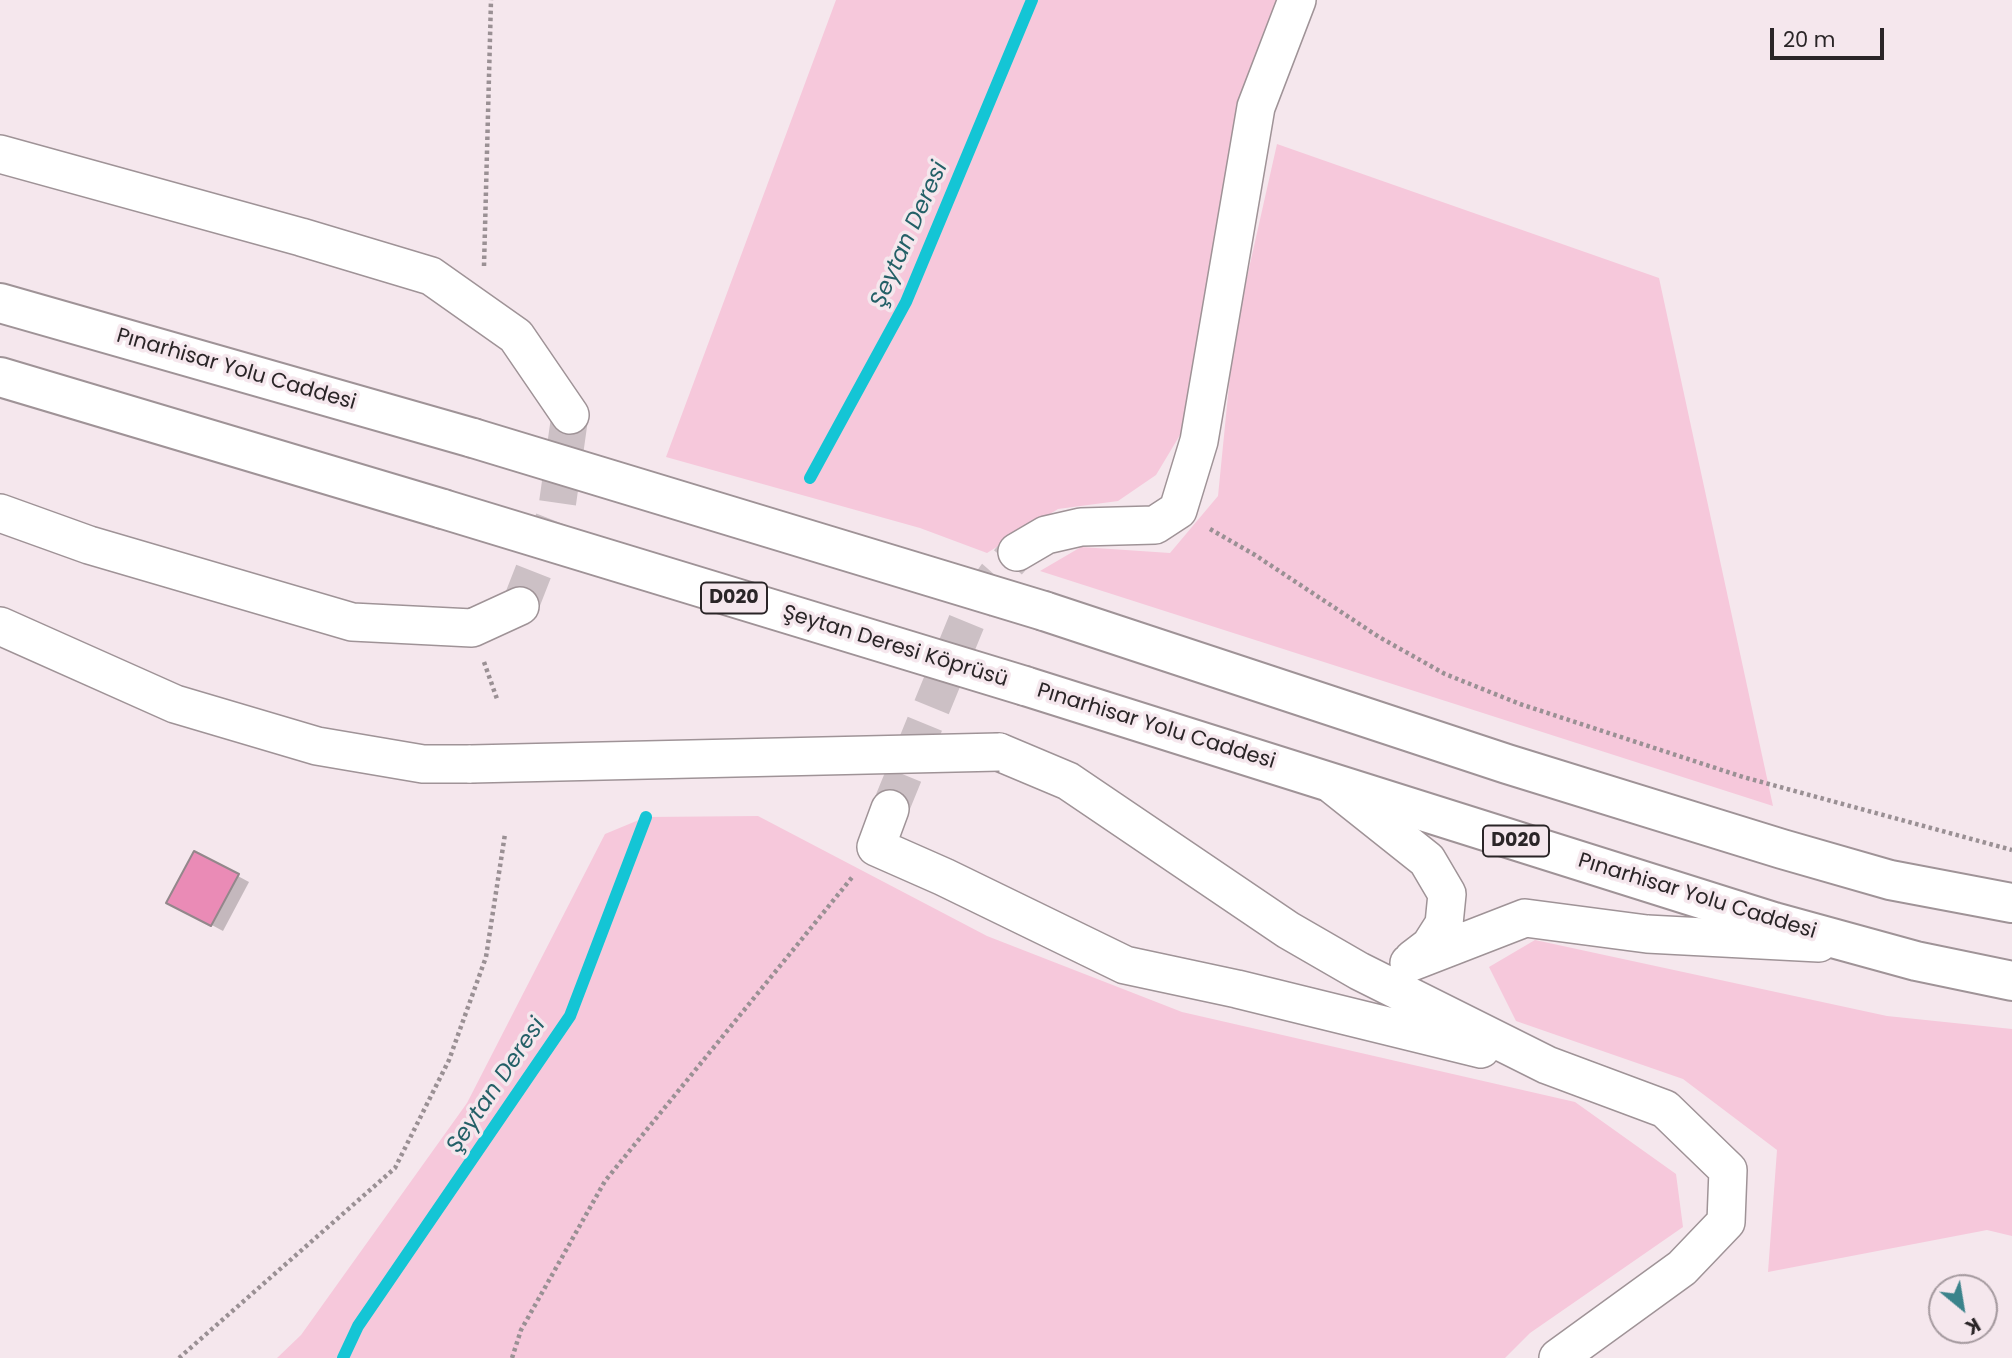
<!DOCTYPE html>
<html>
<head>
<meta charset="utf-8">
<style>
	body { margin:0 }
	#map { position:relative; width:2012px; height:1358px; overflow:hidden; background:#f5e7ed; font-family:Poppins,sans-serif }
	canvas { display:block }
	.north { position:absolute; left:1928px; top:1274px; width:70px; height:70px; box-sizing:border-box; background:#f5e7ed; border:2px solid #a4999e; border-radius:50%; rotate:150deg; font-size:19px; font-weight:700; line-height:28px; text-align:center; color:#2a2527 }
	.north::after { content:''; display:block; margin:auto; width:24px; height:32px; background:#3b838b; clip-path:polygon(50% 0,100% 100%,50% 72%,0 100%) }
	.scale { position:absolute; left:1770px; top:28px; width:114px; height:32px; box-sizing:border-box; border:4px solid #2a2527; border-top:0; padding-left:9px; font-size:21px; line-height:24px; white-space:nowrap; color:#2a2527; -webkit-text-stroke:5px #f5e7ed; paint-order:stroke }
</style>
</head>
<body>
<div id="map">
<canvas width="2012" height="1358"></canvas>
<div class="north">K</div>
<div class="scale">20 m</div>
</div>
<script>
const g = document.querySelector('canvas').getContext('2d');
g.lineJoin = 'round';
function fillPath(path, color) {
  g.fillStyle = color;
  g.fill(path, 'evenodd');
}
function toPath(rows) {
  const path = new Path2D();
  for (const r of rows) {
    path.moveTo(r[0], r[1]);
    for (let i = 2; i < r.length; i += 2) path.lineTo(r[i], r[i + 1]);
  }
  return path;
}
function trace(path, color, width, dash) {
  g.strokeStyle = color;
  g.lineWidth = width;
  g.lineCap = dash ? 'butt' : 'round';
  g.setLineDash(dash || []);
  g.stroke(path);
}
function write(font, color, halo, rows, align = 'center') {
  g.font = font + ' Poppins,sans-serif';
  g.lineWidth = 7;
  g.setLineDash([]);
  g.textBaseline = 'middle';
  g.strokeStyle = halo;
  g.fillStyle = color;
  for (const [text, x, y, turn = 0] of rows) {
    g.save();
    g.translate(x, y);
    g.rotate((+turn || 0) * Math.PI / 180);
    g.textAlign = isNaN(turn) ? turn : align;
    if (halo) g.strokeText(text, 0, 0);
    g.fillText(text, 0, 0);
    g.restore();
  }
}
fillPath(toPath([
	[836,0,1283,0,1186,425,1156,475,1118,501,1058,509,987,553,920,528,666,457],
	[1277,144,1659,278,1773,806,1040,571,1081,547,1170,553,1218,496,1234,335],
	[758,816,987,936,1182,1012,1575,1102,1676,1174,1683,1227,1530,1333,1505,1358,277,1358,301,1335,467,1103,605,834,646,817],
	[1535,940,1887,1016,2012,1029,2012,1236,1987,1230,1768,1272,1777,1150,1683,1079,1516,1021,1489,967]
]), '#f6c8db');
fillPath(toPath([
	[195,853,249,882,223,931,180,908]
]), '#0003');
trace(toPath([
	[810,478,906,302,1032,0],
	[343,1358,358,1326,570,1016,646,817]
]), '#14c5d5', 12);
const building = toPath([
	[194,851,239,874,211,926,166,903,194,851]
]);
fillPath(building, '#ea8bb6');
trace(building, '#93878b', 2);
trace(toPath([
	[520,606,556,514,570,415],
	[890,809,971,611,996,576,1017,552]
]), '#ccc0c5', 37, [37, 18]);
const minor = toPath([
	[0,154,301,237,431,276,516,336,570,415],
	[0,513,89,545,352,622,472,628,520,606],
	[1017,552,1046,535,1081,527,1155,525,1178,510,1199,441,1256,107,1297,0],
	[0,626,175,704,317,746,423,764,471,764],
	[999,752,1068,781,1288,930,1359,971,1547,1065,1665,1109,1728,1170,1726,1222,1682,1268,1558,1358],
	[1334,786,1427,860,1447,894,1444,924,1430,946,1413,959],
	[890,809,876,847,944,877,1125,965,1237,989,1481,1049],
	[1409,963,1525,918,1647,934,1819,943]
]);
const highway = toPath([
	[0,303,473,438],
	[0,377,443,509],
	[1044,611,1507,764,1782,849,1890,880,2012,903],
	[1025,686,1774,922,1916,961,2012,981]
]);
trace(minor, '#9f9397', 40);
trace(highway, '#9f9397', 42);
trace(toPath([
	[484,266,491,0],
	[1210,529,1255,555,1379,637,1445,674,1520,704,1743,777,2012,850],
	[484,662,497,699],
	[179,1358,395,1168,449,1060,486,957,505,834],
	[512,1358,521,1330,605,1181,854,875]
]), '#9a9094', 4.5, [3.5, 3.5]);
trace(minor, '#fff', 37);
trace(highway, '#fff', 38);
const minorBridge = toPath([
	[471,764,999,752]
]);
const highwayBridge = toPath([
	[473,438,1044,611],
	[443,509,1025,686]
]);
trace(minorBridge, '#9f9397', 40, []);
trace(highwayBridge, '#9f9397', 42, []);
trace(minorBridge, '#fff', 37);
trace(highwayBridge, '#fff', 38);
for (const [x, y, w] of [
	[734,598,66],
	[1516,841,66]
]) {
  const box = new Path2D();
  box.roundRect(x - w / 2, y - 15.5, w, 31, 5);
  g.fillStyle = '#f5e7ed';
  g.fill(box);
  trace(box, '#2a2527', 2);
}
write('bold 19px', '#2a2527', null, [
	["D020",734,598],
	["D020",1516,841]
]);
write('21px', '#2a2527', '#f5e7ed', [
	["Pınarhisar Yolu Caddesi",236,370,16],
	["Şeytan Deresi Köprüsü",895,647,17],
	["Pınarhisar Yolu Caddesi",1156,727,17],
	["Pınarhisar Yolu Caddesi",1697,897,17]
]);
write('italic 23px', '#236067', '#f5e7ed', [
	["Şeytan Deresi",910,235,-66],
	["Şeytan Deresi",497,1086,-56]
]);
</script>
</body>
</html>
